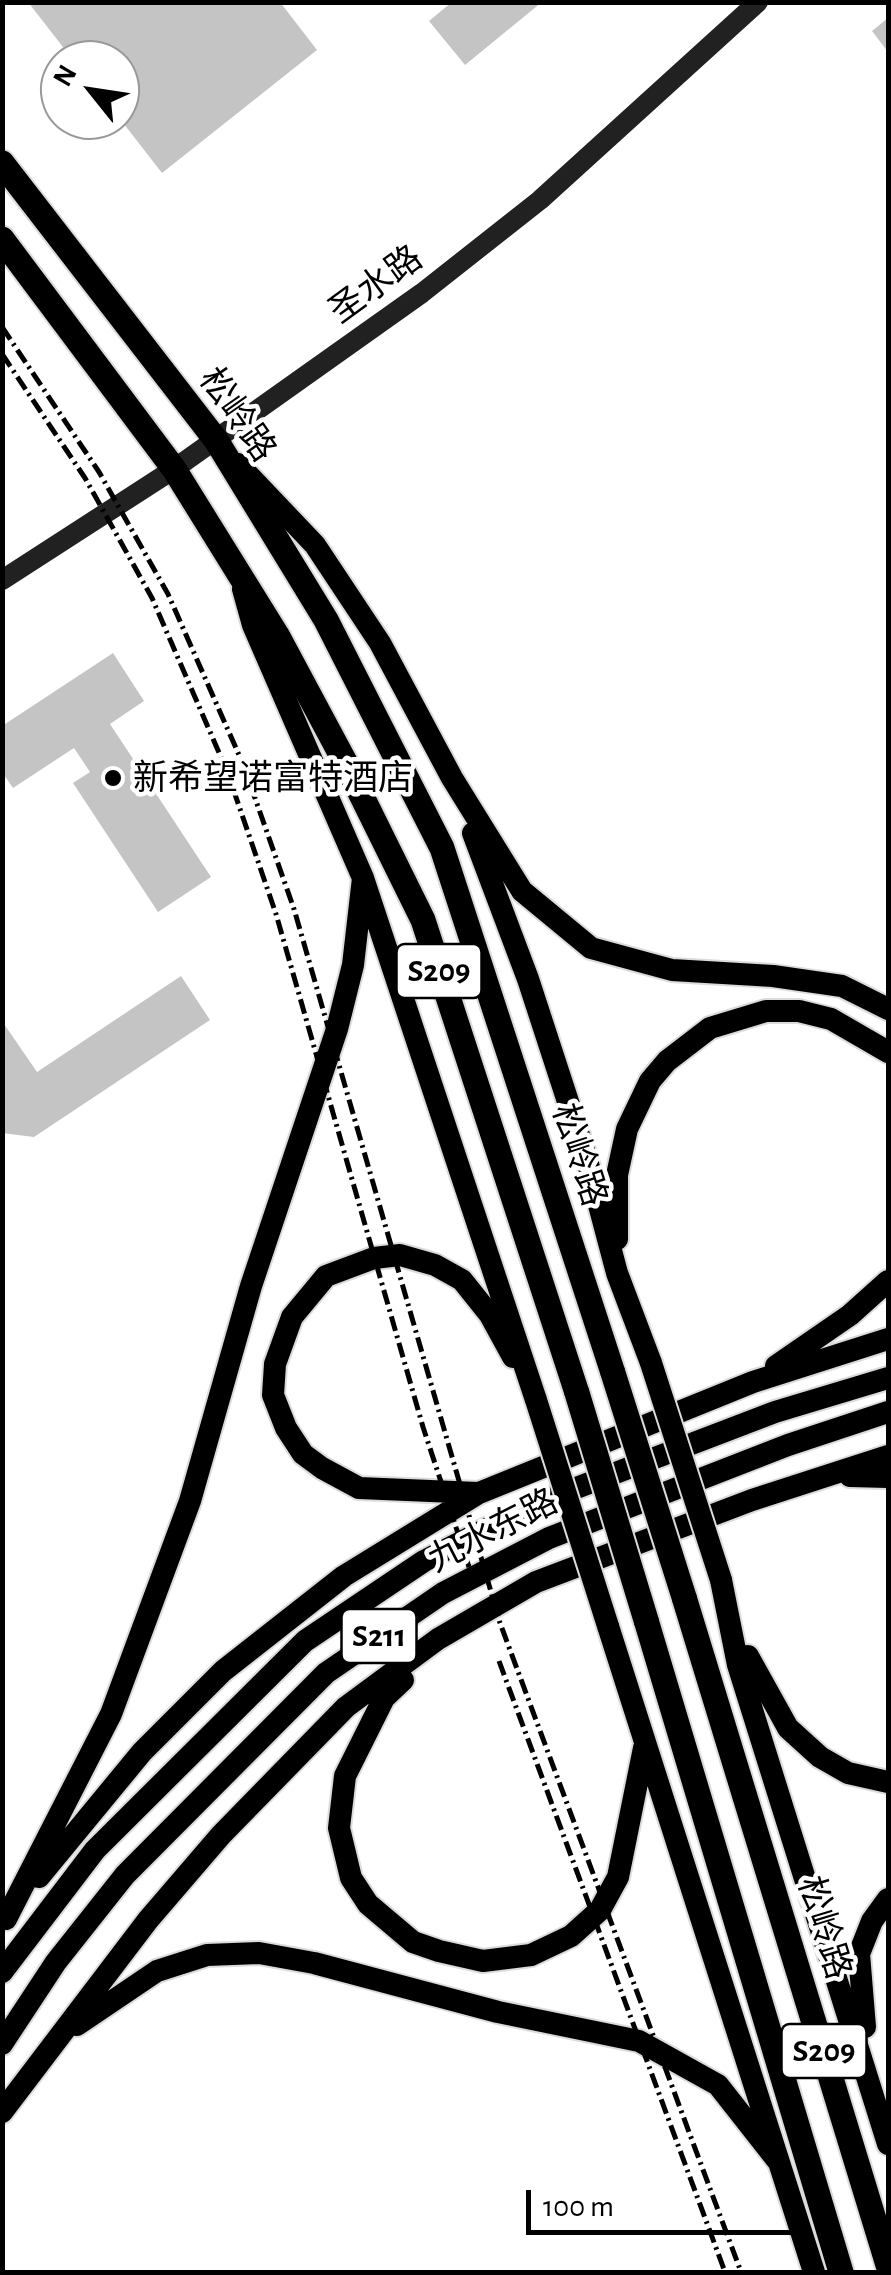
<!DOCTYPE html>
<html>
<head>
<meta charset="utf-8">
<style>
	body { margin:0 }
	#map { position:relative; width:891px; height:2275px; overflow:hidden; background:#fff; font-family:"Alegreya Sans",sans-serif }
	canvas { display:block }
	.frame { position:absolute; inset:0; border:5px solid #000; pointer-events:none }
	.north { position:absolute; left:40px; top:40px; width:100px; height:100px; box-sizing:border-box; background:#fff; border:2px solid #999; border-radius:50%; rotate:300deg; font-size:28px; font-weight:700; line-height:40px; text-align:center; color:#000 }
	.north::after { content:''; display:block; margin:auto; width:35px; height:45px; background:#000; clip-path:polygon(50% 0,100% 100%,50% 72%,0 100%) }
	.scale { position:absolute; left:526px; top:2190px; width:270px; height:45px; box-sizing:border-box; border:5px solid #000; border-top:0; padding-left:12px; font-size:30px; line-height:35px; white-space:nowrap; color:#000; -webkit-text-stroke:8px #fff; paint-order:stroke }
</style>
</head>
<body>
<div id="map">
<canvas width="891" height="2275"></canvas>
<div class="frame"></div>
<div class="north">N</div>
<div class="scale">100 m</div>
</div>
<script>
const g = document.querySelector('canvas').getContext('2d');
g.lineJoin = 'round';
function fillPath(path, color) {
  g.fillStyle = color;
  g.fill(path, 'evenodd');
}
function toPath(rows) {
  const path = new Path2D();
  for (const r of rows) {
    path.moveTo(r[0], r[1]);
    for (let i = 2; i < r.length; i += 2) path.lineTo(r[i], r[i + 1]);
  }
  return path;
}
function trace(path, color, width, dash) {
  g.strokeStyle = color;
  g.lineWidth = width;
  g.lineCap = dash ? 'butt' : 'round';
  g.setLineDash(dash || []);
  g.stroke(path);
}
function write(font, color, halo, rows, align = 'center') {
  g.font = font + ' "Alegreya Sans","Noto Sans SC",sans-serif';
  g.lineWidth = 9;
  g.setLineDash([]);
  g.textBaseline = 'middle';
  g.strokeStyle = halo;
  g.fillStyle = color;
  for (const [text, x, y, turn = 0] of rows) {
    g.save();
    g.translate(x, y);
    g.rotate((+turn || 0) * Math.PI / 180);
    g.textAlign = isNaN(turn) ? turn : align;
    if (halo) g.strokeText(text, 0, 0);
    g.fillText(text, 0, 0);
    g.restore();
  }
}
fillPath(toPath([
	[28,2,280,2,317,50,162,173,120,119,120,60,73,60],
	[452,2,542,2,465,65,429,21],
	[888,18,888,52,872,31],
	[113,653,144,701,110,724,211,877,158,912,73,783,90,772,74,748,13,788,2,772,2,726],
	[181,976,210,1020,34,1137,2,1133,2,1021,37,1072]
]), '#c4c4c4');
const primary = toPath([
	[238,464,315,545,380,643,452,778,522,891,591,948,672,970,773,976,842,986,888,1009],
	[243,589,253,625,363,878,536,1400],
	[473,833,528,979,587,1160,617,1273,651,1363],
	[617,1239,617,1175,627,1129,650,1081,667,1061,710,1028,766,1011,799,1011,831,1019,888,1052],
	[776,1366,850,1315,888,1281],
	[850,1476,888,1477],
	[478,1493,359,1488,322,1468,303,1454,286,1428,273,1395,275,1364,292,1317,326,1276,374,1258,400,1255,435,1265,462,1280,490,1315,513,1357],
	[721,1580,738,1665,888,2144],
	[608,1626,814,2272],
	[748,1656,788,1728,820,1757,848,1773,888,1782],
	[403,1680,384,1698,345,1776,339,1828,351,1878,368,1904,413,1942,439,1951,483,1961,531,1955,571,1936,600,1910,618,1877,644,1748],
	[39,1877,142,1752,223,1671,344,1576,479,1493,753,1382,888,1339],
	[6,1919,111,1714,190,1501,251,1286,337,1029,353,965,363,878],
	[2,1972,95,1850,305,1641,424,1561,537,1503,775,1412,888,1378],
	[77,2025,157,1971,207,1955,259,1953,314,1963,498,2012,639,2041,718,2085,777,2160],
	[865,2027,859,1954,872,1921,888,1899],
	[2,2044,56,1962,125,1875,326,1673,443,1593,549,1538,788,1445,888,1412],
	[2,2112,148,1920,221,1835,346,1707,438,1639,536,1582,752,1500,888,1456]
]);
const highway = toPath([
	[2,163,216,440,326,620,442,848,613,1373],
	[2,239,174,469,277,635,345,762,423,920,577,1393],
	[684,1597,888,2265],
	[646,1620,841,2272]
]);
trace(primary, '#dbdbdb', 26);
trace(highway, '#dbdbdb', 29);
trace(toPath([
	[2,580,174,469,422,293,540,200,758,2]
]), '#212121', 20);
trace(primary, '#000', 22);
trace(highway, '#000', 25);
trace(toPath([
	[2,327,99,472,168,594,243,764,294,909,500,1623,741,2272],
	[2,354,85,478,152,598,227,771,276,914,423,1427,470,1570],
	[499,1661,725,2272]
]), '#000', 5, [15, 5, 2.5, 5]);
const primaryBridge = toPath([
	[651,1363,721,1580],
	[536,1400,608,1626]
]);
const highwayBridge = toPath([
	[613,1373,684,1597],
	[577,1393,646,1620]
]);
trace(primaryBridge, '#dbdbdb', 26, []);
trace(highwayBridge, '#dbdbdb', 29, []);
trace(primaryBridge, '#000', 22);
trace(highwayBridge, '#000', 25);
for (const [x, y, r, color] of [
	[113,778,10,"#000"]
]) {
  const dot = new Path2D();
  dot.arc(x, y, r, 0, 2 * Math.PI);
  g.fillStyle = color;
  g.fill(dot);
  trace(dot, '#fff', 4);
}
for (const [x, y, w] of [
	[439,971,85],
	[379,1636,75],
	[824,2051,85]
]) {
  const box = new Path2D();
  box.roundRect(x - w / 2, y - 27, w, 54, 8);
  g.fillStyle = '#fff';
  g.fill(box);
  trace(box, '#000', 2.5);
}
write('bold 32px', '#000', null, [
	["S209",439,971],
	["S211",379,1636],
	["S209",824,2051]
]);
write('35px', '#000', '#fff', [
	["圣水路",376,285,-36],
	["松岭路",237,415,55],
	["松岭路",579,1155,72],
	["九水东路",493,1531,-27],
	["松岭路",824,1928,73]
]);
write('35px', '#000', '#fff', [
	["新希望诺富特酒店",133,778]
], 'left');
</script>
</body>
</html>
